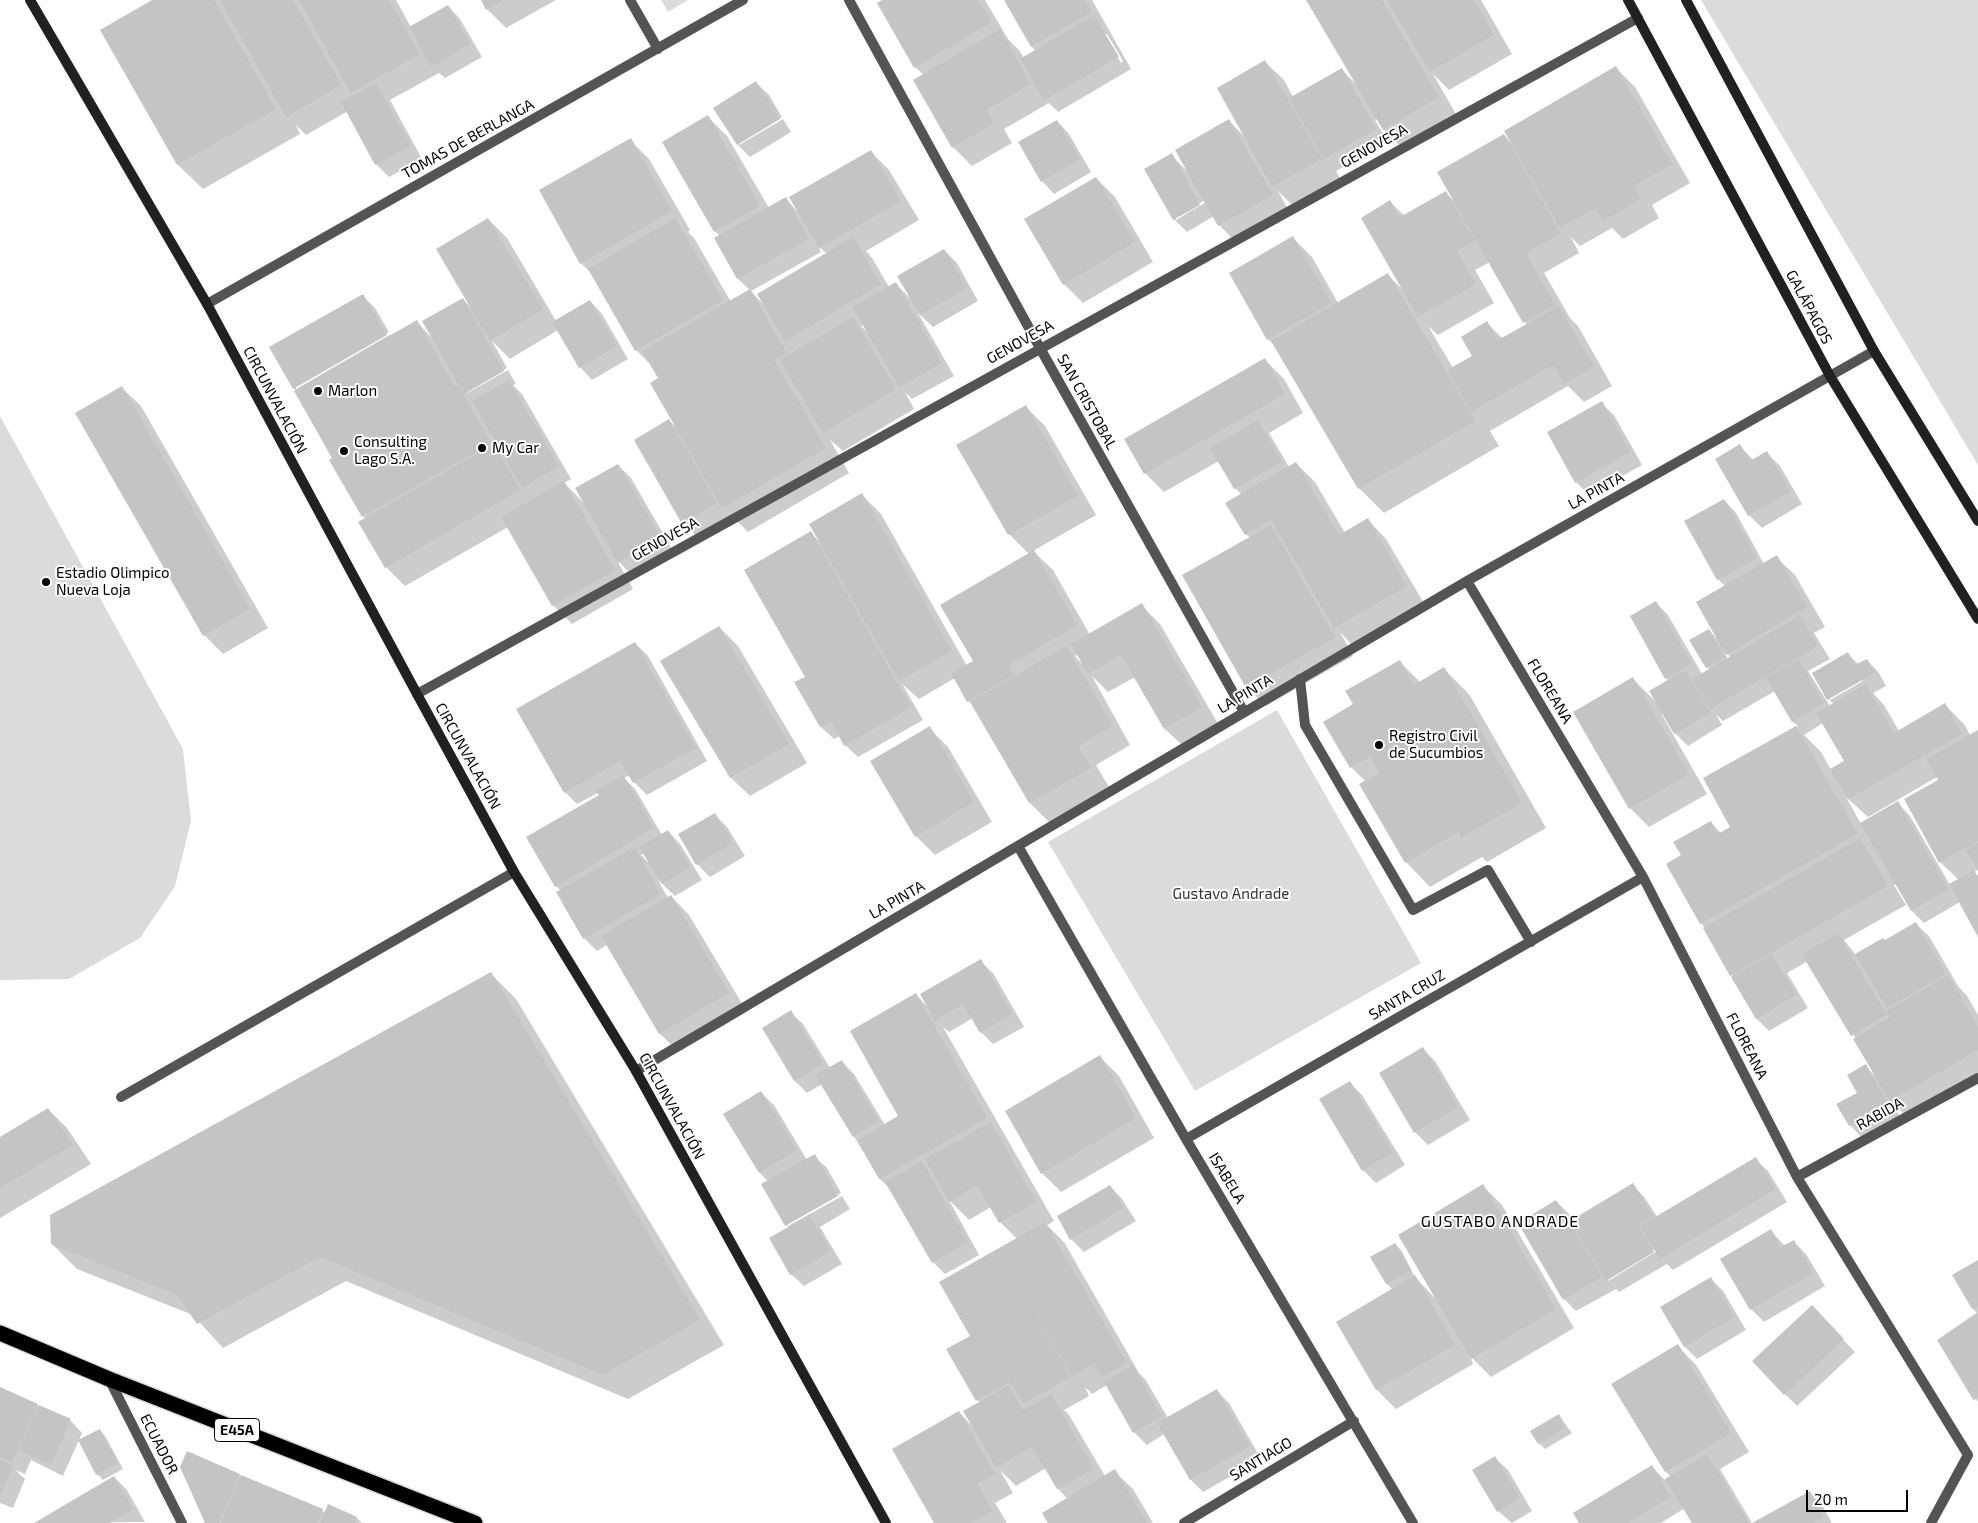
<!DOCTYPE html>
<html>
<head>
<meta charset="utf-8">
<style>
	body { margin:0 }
	#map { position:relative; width:1978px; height:1523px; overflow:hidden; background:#fff; font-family:"Exo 2",sans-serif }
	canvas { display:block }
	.scale { position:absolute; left:1806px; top:1490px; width:102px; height:22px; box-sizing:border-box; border:2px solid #000; border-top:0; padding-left:6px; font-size:15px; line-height:18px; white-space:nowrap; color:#000; -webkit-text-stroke:4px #fff; paint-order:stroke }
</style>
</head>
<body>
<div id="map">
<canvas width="1978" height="1523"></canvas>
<div class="scale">20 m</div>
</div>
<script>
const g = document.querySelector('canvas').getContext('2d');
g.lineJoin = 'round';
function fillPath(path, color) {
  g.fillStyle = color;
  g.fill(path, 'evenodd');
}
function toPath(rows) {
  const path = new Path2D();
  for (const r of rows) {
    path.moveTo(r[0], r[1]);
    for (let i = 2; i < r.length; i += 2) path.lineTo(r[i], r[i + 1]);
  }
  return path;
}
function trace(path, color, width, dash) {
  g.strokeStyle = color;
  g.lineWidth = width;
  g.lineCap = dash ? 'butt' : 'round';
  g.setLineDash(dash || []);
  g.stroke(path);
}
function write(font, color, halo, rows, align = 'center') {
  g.font = font + ' "Exo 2",sans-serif';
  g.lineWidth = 4;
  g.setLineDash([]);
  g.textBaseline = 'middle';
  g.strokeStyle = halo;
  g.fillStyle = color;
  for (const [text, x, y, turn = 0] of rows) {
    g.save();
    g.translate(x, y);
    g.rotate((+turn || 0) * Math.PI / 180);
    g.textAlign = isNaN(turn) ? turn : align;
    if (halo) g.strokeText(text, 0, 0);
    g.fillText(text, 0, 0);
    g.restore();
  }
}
fillPath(toPath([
	[661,0,688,0,668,12],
	[1701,0,1978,0,1978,465],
	[0,416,183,749,191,821,175,886,140,938,69,979,0,980],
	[1277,710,1421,963,1195,1091,1048,842]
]), '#dbdbdb');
fillPath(toPath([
	[154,0,396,0,411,27,448,6,460,19,482,57,445,78,439,73,390,100,422,159,389,177,376,164,348,111,306,135,296,125,300,134,203,189,178,165],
	[482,0,556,0,506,28,487,9],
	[885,0,985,0,1008,39,1019,50,1024,58,1036,51,1032,47,1005,0,1092,0,1131,69,1058,112,1049,103,1004,129,1012,143,972,166,953,147,924,75,915,67],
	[1104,34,1107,34,1123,61,1121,63],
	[1307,0,1481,0,1512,54,1449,90,1433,74,1457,116,1403,149,1384,130,1377,119,1375,120,1388,142,1336,171,1340,178,1292,205,1278,191,1291,215,1238,244,1219,225,1214,216,1187,232,1174,219,1146,170,1171,155,1187,171,1229,121,1244,136,1265,62,1284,80,1293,97,1342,70,1356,84],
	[1205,200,1206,202,1176,220,1176,217],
	[1616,68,1635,87,1690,183,1652,205,1659,218,1623,239,1612,228,1580,246,1571,237,1579,253,1544,273,1570,318,1578,326,1612,386,1584,402,1568,386,1490,431,1499,446,1384,513,1359,488,1276,347,1268,339,1293,238,1312,257,1338,303,1387,274,1403,290,1390,202,1405,216,1445,192,1455,202,1504,135,1512,144],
	[1490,262,1527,325,1503,339,1487,323,1473,356,1453,368,1428,326,1438,335,1494,303,1475,270],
	[756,83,769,95,782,117,739,142,739,145,783,119,791,132,750,157,738,145,715,108],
	[708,117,727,136,769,208,786,199,797,211,870,151,889,170,919,220,866,251,872,258,889,287,896,284,910,298,944,250,957,263,978,301,933,327,918,313,954,376,912,399,905,392,914,409,843,451,830,440,849,473,748,532,731,515,695,535,683,523,669,421,676,427,659,379,653,367,636,350,592,274,581,263,630,140,649,159,690,230,688,232,694,238,731,302,750,290,738,279,715,239,720,236,715,231,664,142],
	[818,246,827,254,764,305,751,291,821,252],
	[864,324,868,333,861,326],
	[1057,121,1069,134,1091,172,1054,194,1042,181],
	[1096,178,1115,197,1153,262,1083,303,1064,284],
	[488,219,507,238,556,321,590,301,602,314,628,359,592,380,580,367,558,330,510,359,492,341,507,368,467,391,467,393,508,370,516,384,513,385,522,394,571,479,564,483,584,503,618,465,631,478,673,551,632,575,616,559,633,589,572,624,553,605,508,527,405,586,386,567,365,519,294,388,362,295,375,308,389,332,296,386,296,389,391,334,392,336,417,322,432,338,463,299,471,308],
	[1265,360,1284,379,1303,413,1269,433,1289,467,1296,463,1315,482,1345,533,1368,520,1386,539,1425,605,1354,647,1340,632,1353,656,1266,706,1247,687,1250,538,1246,534,1242,495,1235,488,1219,461,1164,492,1145,473],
	[122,388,141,406,268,628,223,654,204,635,77,414],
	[1601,403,1614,415,1642,465,1589,495,1576,482],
	[1026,407,1045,426,1096,515,1033,551,1053,570,1090,635,1141,605,1160,624,1220,727,1184,747,1165,729,1135,677,1108,692,1092,676,1130,745,1096,765,1109,787,1049,822,1030,803,975,707,968,701,955,678,919,699,902,684,923,720,858,757,845,745,840,736,834,739,821,727,796,683,807,677,811,533,820,542,862,495,881,514,967,666,974,661,1029,554,1009,534,958,446],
	[1078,654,1082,664,1075,656],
	[1740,446,1754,461,1767,453,1780,466,1802,504,1762,528,1749,515],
	[1724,500,1736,513,1764,564,1776,557,1795,575,1825,627,1814,633,1830,659,1808,671,1830,706,1834,704,1825,696,1848,654,1859,665,1867,660,1879,673,1886,686,1873,693,1884,705,1899,731,1945,705,1964,724,1970,735,1978,731,1978,870,1974,872,1978,876,1978,934,1960,902,1924,923,1912,911,1896,884,1894,885,1906,905,1844,940,1856,955,1883,939,1885,941,1916,924,1929,936,1958,986,1967,996,1978,1015,1978,1079,1909,1119,1892,1102,1900,1117,1862,1138,1850,1125,1865,1066,1874,1075,1856,1039,1808,961,1787,973,1808,1008,1769,1031,1757,1019,1705,928,1701,923,1682,856,1710,822,1722,834,1732,828,1704,779,1798,726,1793,722,1775,691,1723,721,1716,714,1722,725,1688,746,1675,733,1664,713,1662,715,1707,794,1649,827,1630,808,1575,712,1632,678,1655,701,1669,681,1666,678,1656,603,1668,615,1702,674,1710,670,1707,667,1709,630,1718,640,1725,586,1718,579,1686,522],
	[1723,650,1731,657,1728,659],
	[1862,679,1863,681,1830,700,1830,697],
	[1823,723,1845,761,1831,770,1821,752,1804,735],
	[1937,777,1939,781,1940,862,1959,880,1950,885,1910,816,1898,803,1861,824,1846,797,1868,817],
	[719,627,738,646,807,763,750,796,731,778,662,661],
	[635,643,648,656,707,761,647,795,634,782,630,775,624,778,635,789,662,835,668,831,680,844,702,880,675,896,658,880,668,898,671,896,689,915,747,1012,679,1052,660,1034,607,945,597,951,584,938,558,893,561,891,556,886,600,795,598,793,577,804,565,792],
	[644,854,649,862,648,862,641,855],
	[1399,661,1420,682,1444,669,1469,694,1546,828,1487,862,1482,857,1430,887,1406,862,1366,782,1351,767,1355,705],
	[929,728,948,747,992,822,935,855,916,836],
	[714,814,727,827,745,856,710,877,697,864],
	[980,961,993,973,1024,1027,993,1044,981,1032,973,1018,949,1032,943,1027,1054,1221,1047,1225,1064,1242,1139,1373,1145,1379,1168,1418,1216,1390,1229,1403,1261,1459,1203,1492,1191,1480,1164,1434,1147,1445,1134,1432,1107,1385,1092,1394,1085,1387,1089,1396,1064,1410,1069,1415,1105,1476,1114,1471,1133,1489,1153,1523,1050,1523,1068,1499,1058,1489,1046,1468,1016,1486,1000,1470,1013,1493,995,1503,1007,1523,936,1523,959,1412,973,1427,980,1403,948,1350,972,1336,1017,1239,1000,1222,991,1207,969,1220,949,1200,979,1255,945,1274,933,1262,891,1190,880,1179,822,1084,807,1093,795,1081,763,1029,790,1012,803,1024,830,1068,841,1061,854,1074,885,1125,900,1117,916,995,927,1006],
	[491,974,516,999,724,1345,628,1399,346,1281,223,1348,193,1315,77,1269,52,1244],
	[1423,1049,1435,1061,1470,1120,1428,1145,1415,1132],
	[1100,1057,1119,1076,1154,1138,1061,1192,1042,1173],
	[1349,1082,1362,1095,1405,1165,1376,1183,1363,1170],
	[761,1093,774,1105,807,1160,814,1156,827,1168,841,1193,788,1223,788,1226,842,1196,850,1209,820,1227,842,1264,804,1286,791,1274,789,1228,763,1185,769,1182,760,1173,725,1115],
	[48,1109,67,1128,91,1164,0,1218,0,1138],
	[1755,1159,1768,1171,1787,1202,1673,1270,1667,1264,1619,1292,1616,1289,1576,1311,1564,1299,1556,1201,1569,1214,1573,1221,1633,1185,1645,1198,1657,1217],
	[1659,1247,1660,1249,1608,1281,1608,1278],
	[1110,1186,1122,1199,1136,1221,1084,1252,1071,1239,1058,1216],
	[1483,1186,1502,1205,1574,1328,1491,1377,1470,1356,1473,1364,1396,1409,1377,1390,1337,1322,1393,1290,1387,1284,1372,1257,1395,1244,1401,1250,1415,1277,1435,1298],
	[1771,1231,1785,1246,1794,1242,1806,1254,1825,1286,1764,1322,1751,1309,1722,1260],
	[1978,1262,1978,1402,1939,1340,1978,1314,1973,1309,1954,1276],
	[1710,1278,1723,1291,1746,1330,1697,1359,1685,1347],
	[1824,1320,1855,1352,1797,1406,1785,1394],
	[1678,1346,1696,1365,1749,1452,1720,1469,1752,1523,1694,1523,1685,1508,1661,1523,1580,1523,1652,1467,1665,1480,1671,1477,1666,1472,1613,1384],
	[0,1389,70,1420,82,1433,63,1476,31,1460,25,1474,15,1470,25,1479,13,1508,0,1503],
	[1559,1416,1572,1433,1545,1449,1539,1443],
	[99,1430,105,1436,123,1469,103,1480,97,1474],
	[1495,1458,1508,1470,1532,1511,1512,1523,1498,1511],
	[239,1475,322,1510,325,1513,357,1518,362,1523,207,1523],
	[114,1477,127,1490,145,1522,37,1523],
	[1810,1493,1822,1505,1832,1523,1754,1523]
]), '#0003');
fillPath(toPath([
	[152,0,214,0,276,109,177,165,100,30],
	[220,0,293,0,341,85,286,117],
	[299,0,389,0,420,54,351,93],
	[481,0,504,0,486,10],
	[882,0,978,0,992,22,914,68,877,3],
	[1004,0,1085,0,1092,12,1031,47],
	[1306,0,1382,0,1439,97,1383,130],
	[1387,0,1474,0,1494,35,1430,72],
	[448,5,470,44,431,67,409,27],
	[1094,15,1119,57,1044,100,1020,59],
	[1000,29,1031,84,986,110,994,123,952,148,913,80],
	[1265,60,1322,159,1272,187,1217,88],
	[1616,66,1672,164,1634,186,1641,199,1603,221,1596,208,1560,228,1504,131],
	[1342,68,1376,129,1324,159,1289,98],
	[756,81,780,119,737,145,713,108],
	[376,83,411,146,375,165,341,102],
	[708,115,760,206,714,232,662,142],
	[1229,119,1273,195,1218,226,1175,150],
	[1057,120,1080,159,1041,182,1018,142],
	[1504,134,1561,234,1526,253,1555,305,1523,323,1437,172],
	[631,138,672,211,580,264,539,190],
	[871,150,901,201,819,248,789,197],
	[1172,153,1200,205,1173,220,1144,169],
	[1096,177,1135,242,1063,285,1024,219],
	[1446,191,1475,241,1457,251,1476,284,1418,317,1361,218,1390,200,1400,217],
	[786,197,809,239,737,279,714,238],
	[488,218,543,309,490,341,436,249],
	[675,218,723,300,635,351,588,269],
	[1293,236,1331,303,1267,340,1229,273],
	[853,237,881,284,785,341,757,294],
	[944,249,967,288,920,315,897,276],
	[1388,273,1475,421,1358,489,1271,341],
	[896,282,942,363,899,387,852,307],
	[750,289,787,353,774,360,826,448,722,508,650,383,658,378,642,351],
	[363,294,387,335,293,389,269,347],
	[463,298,504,371,464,394,422,321],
	[590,300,617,346,579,368,552,322],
	[1559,306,1594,367,1564,384,1553,365,1471,412,1447,370,1472,356,1461,337,1487,321,1498,340],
	[853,317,896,389,823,433,780,360],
	[417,320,455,387,458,385,491,443,362,517,329,460,332,458,294,391],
	[1265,358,1285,394,1144,474,1124,439],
	[509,380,559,466,522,488,472,401],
	[122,386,250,609,203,636,75,413],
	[1602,401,1630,452,1575,483,1547,432],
	[1026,405,1078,496,1008,535,956,445],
	[669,419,717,503,682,524,634,440],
	[1258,420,1282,462,1234,489,1210,448],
	[494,444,520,490,385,568,358,522],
	[1740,444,1750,461,1767,451,1790,492,1748,516,1715,459],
	[1296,462,1339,535,1368,518,1407,586,1334,628,1271,520,1245,535,1225,503],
	[618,464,661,538,618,563,575,488],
	[564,481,615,570,552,606,501,517],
	[862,493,952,651,899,681,809,524],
	[1724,499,1757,558,1717,580,1684,521],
	[1271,525,1335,637,1246,688,1182,575],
	[811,531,911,707,844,746,831,721,820,727,794,682,805,677,744,570],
	[1034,550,1077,625,1009,665,1014,675,967,702,951,673,973,661,940,605],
	[1777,555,1807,607,1726,655,1696,602],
	[1656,601,1692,664,1665,679,1630,616],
	[1142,603,1202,707,1164,729,1121,655,1088,674,1071,644],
	[1800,615,1818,646,1710,709,1692,679],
	[719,626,789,744,730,778,660,661],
	[1709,629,1725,657,1706,668,1689,640],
	[635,642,696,748,633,783,620,761,564,793,516,709],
	[1066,646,1113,726,1078,746,1091,768,1029,803,970,702],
	[1848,652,1855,665,1867,659,1875,673,1827,700,1812,673],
	[1798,659,1824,703,1792,722,1766,678],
	[1400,660,1414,685,1444,667,1522,803,1461,838,1458,832,1405,863,1359,784,1379,773,1370,757,1350,768,1323,722,1353,704,1345,691],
	[1685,670,1711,713,1674,734,1649,691],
	[1633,677,1689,774,1629,809,1573,712],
	[1866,684,1894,733,1945,703,1962,734,1848,799,1830,769,1844,761,1816,713],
	[930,726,974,802,915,837,870,761],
	[1796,726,1858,834,1700,924,1666,864,1681,855,1673,842,1711,821,1718,834,1730,827,1703,778],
	[1978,730,1978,841,1939,863,1904,799,1938,780,1926,759],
	[623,775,654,828,555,887,526,837,599,795,596,791],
	[1898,801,1948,889,1911,911,1860,823],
	[715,813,733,843,696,865,678,834],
	[668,830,690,867,662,884,639,847],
	[1860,838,1888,886,1730,976,1703,928],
	[1978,842,1978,870,1966,849],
	[635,847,661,894,583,939,556,892],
	[1974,870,1978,877,1978,937,1949,884],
	[671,895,729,993,659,1034,601,936],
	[1916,922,1946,974,1887,1008,1855,954,1883,938,1885,940],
	[1838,933,1887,1015,1851,1036,1802,955],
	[1772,954,1796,995,1756,1019,1731,977],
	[981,959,1012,1014,980,1033,963,1004,935,1021,920,994],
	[491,972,700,1320,603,1375,320,1257,197,1324,177,1295,51,1244,50,1215],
	[1948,975,1978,1027,1978,1050,1890,1101,1853,1039,1890,1017,1886,1011],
	[916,993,987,1118,879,1179,857,1140,898,1116,850,1031],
	[791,1010,823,1064,794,1081,762,1028],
	[1423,1047,1458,1107,1414,1133,1379,1073],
	[1100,1055,1136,1118,1041,1174,1005,1111],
	[842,1060,879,1121,853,1137,815,1075],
	[1866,1064,1888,1104,1849,1126,1836,1104,1857,1093,1847,1075],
	[1350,1081,1393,1152,1362,1171,1319,1099],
	[761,1091,797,1150,759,1173,723,1114],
	[48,1108,73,1145,0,1188,0,1137],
	[991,1122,1036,1202,999,1223,977,1185,949,1202,925,1159],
	[815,1154,838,1196,785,1226,761,1184],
	[1756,1157,1775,1189,1660,1259,1640,1226],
	[922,1161,968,1242,932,1263,885,1182],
	[1633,1183,1653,1216,1638,1225,1654,1252,1606,1281,1570,1221],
	[1483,1184,1556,1309,1471,1359,1398,1235],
	[1110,1185,1124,1208,1070,1240,1057,1216],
	[1556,1200,1602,1277,1563,1300,1518,1223],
	[809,1215,831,1251,790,1275,769,1238],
	[1045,1222,1127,1363,1102,1377,1094,1363,1072,1376,1019,1284,1071,1377,1023,1404,1010,1382,976,1401,946,1349,970,1336,939,1282],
	[1771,1229,1781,1247,1794,1240,1813,1273,1750,1310,1720,1259],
	[1395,1243,1411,1271,1386,1284,1370,1257],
	[1978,1260,1978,1306,1972,1309,1952,1275],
	[1415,1275,1455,1345,1376,1390,1336,1322],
	[1711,1277,1734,1317,1684,1347,1660,1307],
	[1812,1305,1844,1339,1784,1395,1752,1361],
	[1978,1312,1978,1396,1974,1401,1937,1340],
	[1678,1344,1731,1433,1665,1472,1611,1384],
	[1133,1365,1162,1416,1133,1433,1104,1382],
	[1009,1385,1023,1410,1051,1394,1094,1469,1057,1489,1032,1447,996,1467,963,1411],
	[0,1387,38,1404,12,1462,0,1457],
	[1217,1389,1250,1446,1190,1480,1157,1423],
	[39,1405,71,1419,51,1465,19,1450],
	[959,1411,995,1474,977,1484,993,1511,971,1523,934,1523,892,1449],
	[1559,1414,1566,1427,1538,1444,1530,1431],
	[100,1429,118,1463,96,1475,78,1440],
	[187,1451,240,1474,219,1523,205,1523,180,1467],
	[1707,1454,1748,1522,1747,1523,1692,1523,1665,1479],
	[1495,1456,1520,1498,1497,1512,1472,1470],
	[0,1460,13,1466,0,1496],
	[1652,1465,1671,1497,1627,1523,1579,1523,1573,1513],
	[1115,1469,1147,1523,1048,1523,1042,1513],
	[241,1475,323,1509,317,1523,221,1523],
	[114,1476,133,1509,110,1523,34,1523],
	[1810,1491,1824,1517,1812,1523,1752,1523],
	[328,1504,357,1517,355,1523,320,1523]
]), '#c4c4c4');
const highway = toPath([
	[0,1333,109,1379,475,1523]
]);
trace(highway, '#dbdbdb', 18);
trace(toPath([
	[1300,679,1305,725,1413,910,1488,870,1531,942],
	[121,1097,514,872]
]), '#545454', 10);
trace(toPath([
	[630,0,658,49],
	[849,0,1040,348,1244,712],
	[207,304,743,0],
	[1467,581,1643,877,1797,1177,1968,1455,1931,1523],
	[417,694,1638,18],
	[1018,846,1186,1139,1413,1523],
	[636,1071,1467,581,1874,351],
	[1186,1139,1643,877],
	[1797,1177,1978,1078],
	[109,1379,182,1523],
	[1184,1523,1354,1421]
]), '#545454', 10);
trace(toPath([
	[30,0,207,304,417,694,514,872,636,1071,886,1523],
	[1628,0,1830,376,1978,619],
	[1686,0,1874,351,1978,521]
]), '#212121', 10);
trace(highway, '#000', 15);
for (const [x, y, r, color] of [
	[318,391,5,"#000"],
	[482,448,5,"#000"],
	[344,451,5,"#000"],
	[46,582,5,"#000"],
	[1379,745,5,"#000"]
]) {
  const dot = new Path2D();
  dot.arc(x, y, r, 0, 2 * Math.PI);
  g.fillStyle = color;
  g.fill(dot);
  trace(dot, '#fff', 2);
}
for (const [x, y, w] of [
	[237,1430,45]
]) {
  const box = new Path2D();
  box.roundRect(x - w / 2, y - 11.5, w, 23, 4);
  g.fillStyle = '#fff';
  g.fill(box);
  trace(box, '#000', 1);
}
write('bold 14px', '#000', null, [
	["E45A",237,1430]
]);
write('15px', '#000', '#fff', [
	["TOMAS DE BERLANGA",468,139,-29],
	["GENOVESA",1374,146,-29],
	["GALÁPAGOS",1809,307,62],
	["GENOVESA",1020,342,-29],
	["CIRCUNVALACIÓN",275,400,62],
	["SAN CRISTOBAL",1087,402,61],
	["LA PINTA",1596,491,-29],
	["GENOVESA",665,539,-29],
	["FLOREANA",1550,691,59],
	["LA PINTA",1245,694,-31],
	["CIRCUNVALACIÓN",468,756,61],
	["LA PINTA",897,900,-30],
	["SANTA CRUZ",1407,995,-30],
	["FLOREANA",1747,1046,63],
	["CIRCUNVALACIÓN",672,1106,61],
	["RABIDA",1880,1114,-29],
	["ISABELA",1227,1178,59],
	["ECUADOR",159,1444,63],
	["SANTIAGO",1261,1459,-31]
]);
write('15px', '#000', '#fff', [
	["Marlon",328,391],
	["Consulting",354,442],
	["Lago S.A.",354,459],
	["My Car",492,448],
	["Estadio Olimpico",56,573],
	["Nueva Loja",56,590],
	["Registro Civil",1389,736],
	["de Sucumbios",1389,753]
], 'left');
write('15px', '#323232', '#fff', [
	["Gustavo Andrade",1231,894]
]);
g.letterSpacing = '1px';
write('16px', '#000', '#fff', [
	["GUSTABO ANDRADE",1500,1222]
]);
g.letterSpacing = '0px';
</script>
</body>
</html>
